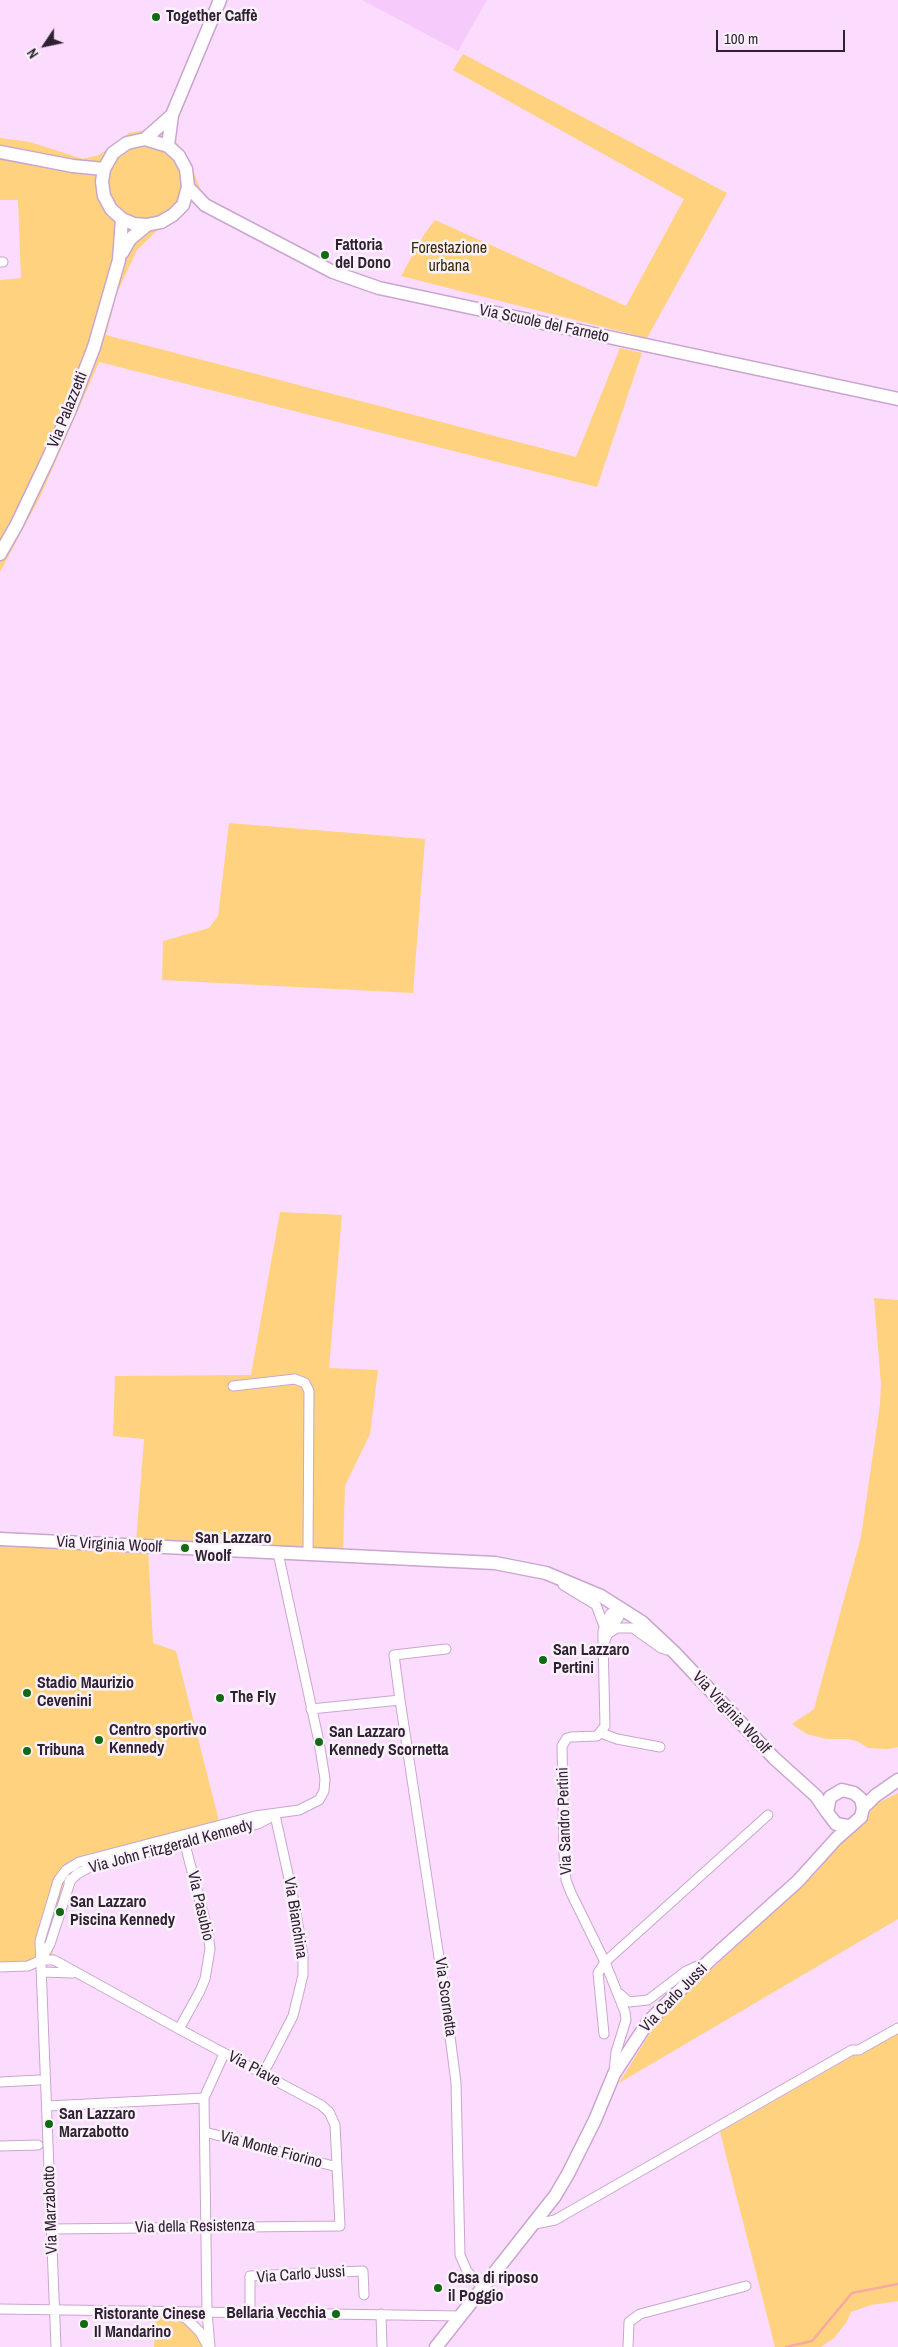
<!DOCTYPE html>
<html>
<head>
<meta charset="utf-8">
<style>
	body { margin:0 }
	#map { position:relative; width:898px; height:2347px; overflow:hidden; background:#fbdcfe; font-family:"Archivo Narrow",sans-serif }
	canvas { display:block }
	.north { position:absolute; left:20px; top:20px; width:50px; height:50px; -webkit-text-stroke:4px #faf2fb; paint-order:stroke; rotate:236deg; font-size:14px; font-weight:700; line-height:20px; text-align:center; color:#302132 }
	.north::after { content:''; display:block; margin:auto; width:18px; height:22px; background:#302132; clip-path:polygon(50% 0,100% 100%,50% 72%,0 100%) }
	.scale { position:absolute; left:716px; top:30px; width:129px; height:22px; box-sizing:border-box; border:2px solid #302132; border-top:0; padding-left:6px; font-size:15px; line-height:18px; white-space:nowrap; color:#302132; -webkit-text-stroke:4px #faf2fb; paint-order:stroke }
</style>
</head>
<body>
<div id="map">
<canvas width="898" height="2347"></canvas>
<div class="north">N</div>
<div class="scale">100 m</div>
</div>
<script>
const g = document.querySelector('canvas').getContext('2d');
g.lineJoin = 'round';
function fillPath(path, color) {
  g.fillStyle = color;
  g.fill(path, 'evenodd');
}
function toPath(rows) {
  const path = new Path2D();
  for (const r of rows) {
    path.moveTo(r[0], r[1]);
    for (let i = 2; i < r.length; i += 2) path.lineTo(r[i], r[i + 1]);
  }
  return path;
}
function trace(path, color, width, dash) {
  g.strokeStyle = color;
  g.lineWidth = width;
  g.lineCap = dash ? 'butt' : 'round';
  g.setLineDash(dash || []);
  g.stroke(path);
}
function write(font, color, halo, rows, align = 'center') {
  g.font = font + ' "Archivo Narrow",sans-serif';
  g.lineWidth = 5;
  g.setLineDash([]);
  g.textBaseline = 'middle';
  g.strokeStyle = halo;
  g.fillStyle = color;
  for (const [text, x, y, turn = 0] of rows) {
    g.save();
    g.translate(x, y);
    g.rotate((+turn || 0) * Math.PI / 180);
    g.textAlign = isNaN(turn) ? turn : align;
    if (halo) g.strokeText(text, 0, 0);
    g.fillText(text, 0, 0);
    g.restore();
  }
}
fillPath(toPath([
	[362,0,487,0,458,51]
]), '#f7cafc');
fillPath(toPath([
	[463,54,727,193,647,338,401,276,425,233,435,220,626,306,684,199,453,70],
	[151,129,161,132,177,143,190,161,200,189,137,250,117,293,106,335,576,457,620,348,642,353,597,487,99,362,40,497,0,572,0,280,21,278,18,200,0,200,0,138,30,142,83,159,99,155,129,133],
	[229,823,425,839,413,993,162,980,163,941,209,928,218,916],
	[280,1212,342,1215,329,1368,378,1370,370,1434,345,1486,343,1552,148,1549,153,1643,176,1651,221,1829,79,1868,61,1910,52,1955,44,1963,0,1967,0,1539,136,1542,144,1439,113,1436,115,1376,251,1375],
	[874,1298,898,1300,898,1747,888,1749,868,1748,859,1742,848,1739,827,1739,807,1734,792,1724,814,1709,861,1537,880,1405,881,1384],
	[898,1793,898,1919,619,2083,660,2017,817,1872,843,1837,864,1825,874,1805],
	[898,2030,898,2301,871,2305,851,2312,846,2323,834,2338,821,2347,775,2347,720,2132],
	[156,2314,182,2317,194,2328,203,2347,154,2347]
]), '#fed27e');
trace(toPath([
	[786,2347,812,2341,852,2293,898,2284]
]), '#f9a9a5', 2.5);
const street = toPath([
	[0,262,3,262],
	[233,1386,295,1379,305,1383,309,1391,308,1554],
	[563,1585,596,1605,604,1626],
	[609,1633,617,1628,633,1628,661,1648,667,1650],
	[603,1646,608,1633,619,1617,619,1607,610,1614,603,1631,603,1638,605,1726,597,1736,571,1737,567,1738,562,1746,564,1854,566,1880,571,1893,605,1962,625,2012,626,2020,616,2052,614,2072],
	[400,1700,394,1655,446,1649],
	[311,1709,400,1700,445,1997,456,2083,460,2255,467,2271,483,2288],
	[601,1733,617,1739,660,1747],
	[69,1882,77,1874,90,1867,258,1824,275,1815],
	[41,1960,54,1960,179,2029,321,2105,329,2112,335,2125,340,2226,51,2229],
	[0,1967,28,1966,41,1960,50,1944,71,1879],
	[42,1972,73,1973],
	[620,1994,629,2002,648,2000,686,1971,702,1964],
	[179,2029,200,1991,205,1979,210,1949,208,1932,183,1837],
	[604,2034,598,1973,605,1962,768,1815],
	[263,2074,293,2016,303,1975,303,1956,295,1906,275,1815],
	[0,2082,39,2080],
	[48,2106,204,2098],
	[205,2132,337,2167],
	[0,2146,38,2145],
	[535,2224,555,2220,852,2050,859,2050,898,2028],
	[0,2309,461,2316],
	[173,2312,187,2319,200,2332,207,2345],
	[250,2314,250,2276,363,2271,364,2295],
	[381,2314,382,2347],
	[56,2347,40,1941,58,1881,66,1870,79,1862,255,1816,299,1810,319,1800,324,1791,325,1779,319,1742,278,1553],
	[210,2347,207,2312,204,2098,224,2054],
	[628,2347,629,2322,640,2314,746,2286]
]);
const secondary = toPath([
	[145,139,168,146,179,156,186,169,188,187,183,205,173,215,161,222,147,225,134,224,122,219,111,209,104,196,102,182,104,169,113,153,127,143,145,139],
	[145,139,172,115],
	[168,146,172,115,220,0],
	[0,152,73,166,104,169],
	[188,187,205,205,333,272,379,288,898,399],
	[122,253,130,239,147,225],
	[0,554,17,524,47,461,69,412,94,347,119,260,122,219],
	[0,1539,495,1563,546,1573,601,1596,642,1622,675,1653,774,1758,816,1796,827,1812],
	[863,1808,875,1796,898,1780],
	[436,2347,555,2196,568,2174,595,2120,614,2074,648,2022,709,1961,798,1881,836,1839,861,1817,863,1808,861,1799,854,1793,842,1790,830,1797,827,1812,836,1824,848,1826]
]);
trace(street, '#caa5cf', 11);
trace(secondary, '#caa5cf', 15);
trace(street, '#fff', 9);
trace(secondary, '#fff', 12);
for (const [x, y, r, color] of [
	[156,17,5,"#126a12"],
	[325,255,5,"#126a12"],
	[185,1548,5,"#126a12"],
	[543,1660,5,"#126a12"],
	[27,1693,5,"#126a12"],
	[220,1698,5,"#126a12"],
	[99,1740,5,"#126a12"],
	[319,1742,5,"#126a12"],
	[27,1751,5,"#126a12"],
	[60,1912,5,"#126a12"],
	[49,2124,5,"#126a12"],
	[438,2288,5,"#126a12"],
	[336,2314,5,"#126a12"],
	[84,2324,5,"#126a12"]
]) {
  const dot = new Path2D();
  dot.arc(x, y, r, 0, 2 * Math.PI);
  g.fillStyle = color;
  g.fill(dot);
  trace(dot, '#faf2fb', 2);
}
write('bold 16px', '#302132', '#faf2fb', [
	["Together Caffè",166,17],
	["Fattoria",335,246],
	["del Dono",335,264],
	["San Lazzaro",195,1539],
	["Woolf",195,1557],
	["San Lazzaro",553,1651],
	["Pertini",553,1669],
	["Stadio Maurizio",37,1684],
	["Cevenini",37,1702],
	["The Fly",230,1698],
	["Centro sportivo",109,1731],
	["Kennedy",109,1749],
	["San Lazzaro",329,1733],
	["Kennedy Scornetta",329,1751],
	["Tribuna",37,1751],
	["San Lazzaro",70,1903],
	["Piscina Kennedy",70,1921],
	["San Lazzaro",59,2115],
	["Marzabotto",59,2133],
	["Casa di riposo",448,2279],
	["il Poggio",448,2297],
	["Bellaria Vecchia",326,2314,"right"],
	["Ristorante Cinese",94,2315],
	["Il Mandarino",94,2333]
], 'left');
write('16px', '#3a2901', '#faf2fb', [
	["Forestazione",449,249],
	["urbana",449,267]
]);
write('16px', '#302132', '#faf2fb', [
	["Via Scuole del Farneto",544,324,12],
	["Via Palazzetti",68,410,-68],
	["Via Virginia Woolf",109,1545,3],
	["Via Virginia Woolf",731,1713,47],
	["Via Sandro Pertini",565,1821,-92],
	["Via John Fitzgerald Kennedy",171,1847,-15],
	["Via Pasubio",200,1906,77],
	["Via Bianchina",295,1918,81],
	["Via Scornetta",445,1997,82],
	["Via Carlo Jussi",674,1998,-46],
	["Via Piave",254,2069,28],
	["Via Monte Fiorino",271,2150,15],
	["Via Marzabotto",51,2210,-92],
	["Via della Resistenza",195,2227,-1],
	["Via Carlo Jussi",301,2275,-4]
]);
</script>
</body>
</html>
